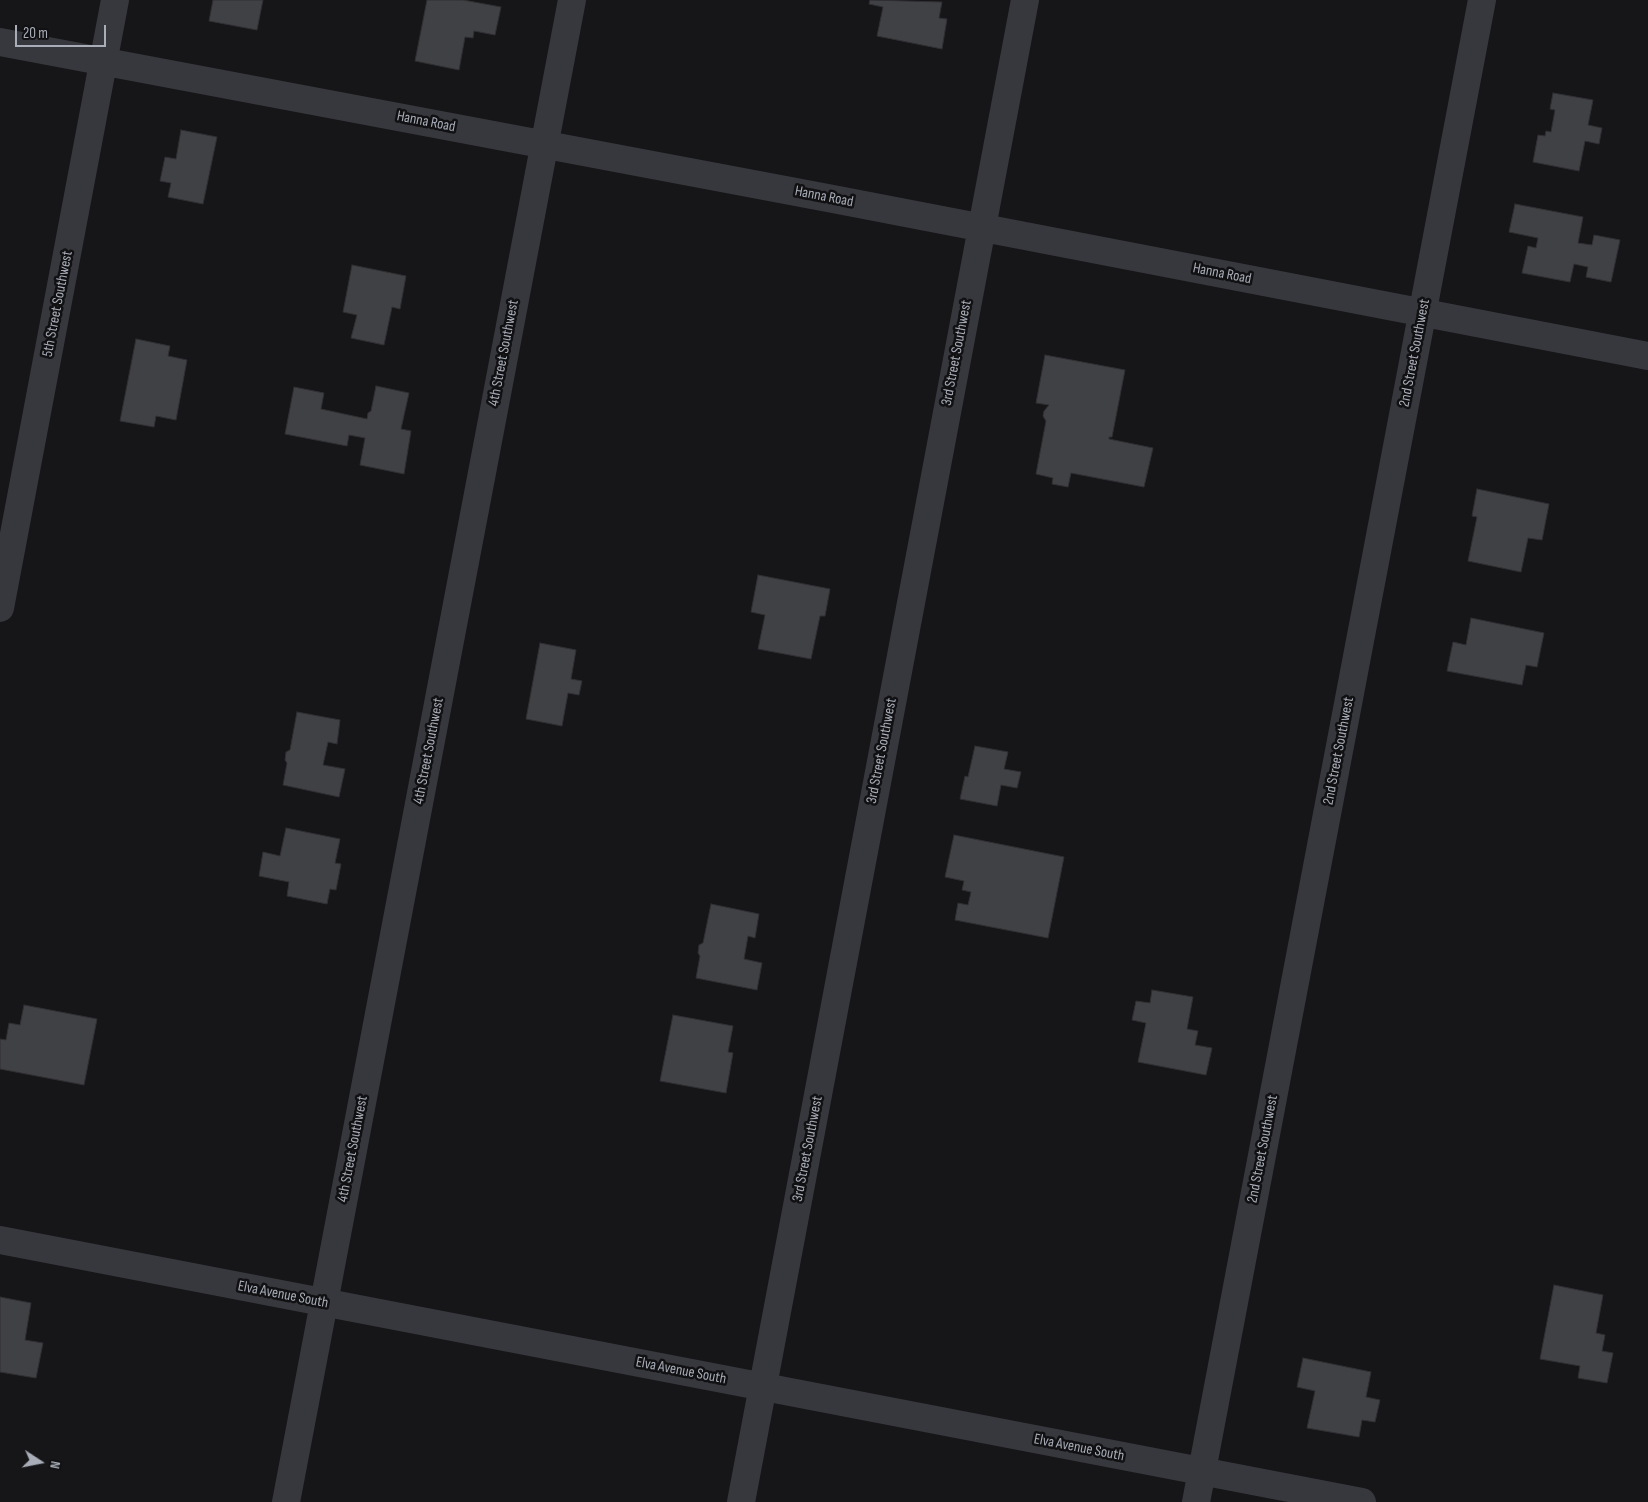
<!DOCTYPE html>
<html>
<head>
<meta charset="utf-8">
<style>
	body { margin:0 }
	#map { position:relative; width:1648px; height:1502px; overflow:hidden; background:#161618; font-family:"Sofia Sans Condensed",sans-serif }
	canvas { display:block }
	.north { position:absolute; left:15px; top:1437px; width:50px; height:50px; -webkit-text-stroke:4px #111113; paint-order:stroke; rotate:101deg; font-size:14px; font-weight:700; line-height:20px; text-align:center; color:#a8adb8 }
	.north::after { content:''; display:block; margin:auto; width:18px; height:22px; background:#a8adb8; clip-path:polygon(50% 0,100% 100%,50% 72%,0 100%) }
	.scale { position:absolute; left:15px; top:25px; width:91px; height:22px; box-sizing:border-box; border:2px solid #a8adb8; border-top:0; padding-left:6px; font-size:15px; line-height:18px; white-space:nowrap; color:#a8adb8; -webkit-text-stroke:4px #111113; paint-order:stroke }
</style>
</head>
<body>
<div id="map">
<canvas width="1648" height="1502"></canvas>
<div class="north">N</div>
<div class="scale">20 m</div>
</div>
<script>
const g = document.querySelector('canvas').getContext('2d');
g.lineJoin = 'round';
function fillPath(path, color) {
  g.fillStyle = color;
  g.fill(path, 'evenodd');
}
function toPath(rows) {
  const path = new Path2D();
  for (const r of rows) {
    path.moveTo(r[0], r[1]);
    for (let i = 2; i < r.length; i += 2) path.lineTo(r[i], r[i + 1]);
  }
  return path;
}
function trace(path, color, width, dash) {
  g.strokeStyle = color;
  g.lineWidth = width;
  g.lineCap = dash ? 'butt' : 'round';
  g.setLineDash(dash || []);
  g.stroke(path);
}
function write(font, color, halo, rows, align = 'center') {
  g.font = font + ' "Sofia Sans Condensed",sans-serif';
  g.lineWidth = 5;
  g.setLineDash([]);
  g.textBaseline = 'middle';
  g.strokeStyle = halo;
  g.fillStyle = color;
  for (const [text, x, y, turn = 0] of rows) {
    g.save();
    g.translate(x, y);
    g.rotate((+turn || 0) * Math.PI / 180);
    g.textAlign = isNaN(turn) ? turn : align;
    if (halo) g.strokeText(text, 0, 0);
    g.fillText(text, 0, 0);
    g.restore();
  }
}
const building = toPath([
	[213,0,263,0,257,30,209,21,213,0],
	[427,0,463,0,501,7,495,35,474,31,473,38,465,37,459,70,415,61,427,0],
	[870,0,942,2,939,18,947,19,942,49,877,36,883,7,869,4,870,0],
	[1553,93,1593,100,1588,125,1602,128,1599,144,1585,141,1579,171,1533,162,1538,135,1545,136,1546,131,1551,132,1555,110,1550,109,1553,93],
	[181,130,217,137,203,204,168,197,171,183,160,181,165,157,176,159,181,130],
	[1515,204,1583,217,1578,243,1592,245,1594,235,1620,240,1611,282,1586,277,1588,267,1574,264,1570,282,1522,273,1528,246,1536,248,1538,238,1509,232,1515,204],
	[352,265,406,276,400,309,392,307,384,345,351,338,357,315,343,312,352,265],
	[136,339,170,346,168,356,187,360,176,420,156,416,154,427,120,421,136,339],
	[1045,355,1125,370,1112,437,1109,437,1109,439,1153,448,1144,487,1071,473,1068,487,1052,484,1053,478,1036,474,1046,421,1043,416,1044,411,1049,405,1036,403,1045,355],
	[376,386,409,393,401,429,411,431,404,474,360,465,365,438,349,435,347,446,285,434,294,387,324,393,321,409,367,419,368,413,371,411,376,386],
	[1477,489,1549,504,1542,540,1528,538,1521,572,1468,561,1477,517,1472,516,1477,489],
	[758,575,830,589,825,616,820,616,811,659,758,649,765,615,751,612,758,575],
	[1471,618,1544,633,1537,667,1526,665,1522,685,1447,671,1453,642,1466,645,1471,618],
	[540,643,576,650,571,679,582,681,579,695,568,693,562,726,526,719,540,643],
	[297,712,340,720,337,744,328,742,323,765,345,769,339,797,283,785,287,763,285,760,286,752,290,750,297,712],
	[975,746,1008,752,1004,769,1021,772,1017,788,1001,785,997,806,960,799,965,776,968,777,975,746],
	[286,828,340,839,335,863,341,864,336,890,330,889,327,904,287,896,289,882,259,876,263,852,280,856,286,828],
	[954,835,1064,857,1048,938,955,920,958,903,968,905,971,892,962,890,964,881,945,877,954,835],
	[711,904,759,914,755,938,748,936,744,959,762,963,757,990,696,978,700,956,698,953,699,945,703,943,711,904],
	[1152,990,1193,997,1187,1029,1198,1031,1195,1045,1212,1048,1206,1075,1138,1062,1146,1023,1132,1020,1136,1001,1150,1003,1152,990],
	[24,1005,97,1019,84,1085,0,1069,0,1039,6,1040,9,1023,20,1025,24,1005],
	[673,1015,733,1026,728,1052,733,1053,726,1093,660,1081,673,1015],
	[1554,1285,1603,1295,1596,1333,1605,1335,1602,1351,1613,1353,1607,1383,1578,1378,1580,1366,1540,1359,1554,1285],
	[0,1297,31,1303,25,1340,43,1343,36,1378,0,1372,0,1297],
	[1303,1358,1371,1372,1366,1397,1380,1400,1375,1422,1362,1420,1359,1437,1307,1428,1315,1391,1297,1387,1303,1358]
]);
fillPath(building, '#404145');
trace(building, '#303034', 1);
trace(toPath([
	[0,42,833,199,1648,356],
	[0,608,115,0],
	[0,1240,1362,1502],
	[286,1502,572,0],
	[741,1502,1025,0],
	[1196,1502,1482,0]
]), '#37383d', 28);
write('15px', '#a8adb8', '#111113', [
	["Hanna Road",426,122,11],
	["Hanna Road",824,197,11],
	["Hanna Road",1222,274,11],
	["5th Street Southwest",58,304,-79],
	["4th Street Southwest",504,353,-79],
	["3rd Street Southwest",957,353,-79],
	["2nd Street Southwest",1415,353,-79],
	["4th Street Southwest",429,751,-79],
	["3rd Street Southwest",882,751,-79],
	["2nd Street Southwest",1339,751,-79],
	["4th Street Southwest",353,1149,-79],
	["3rd Street Southwest",808,1149,-79],
	["2nd Street Southwest",1263,1149,-79],
	["Elva Avenue South",283,1295,11],
	["Elva Avenue South",681,1371,11],
	["Elva Avenue South",1079,1448,11]
]);
</script>
</body>
</html>
